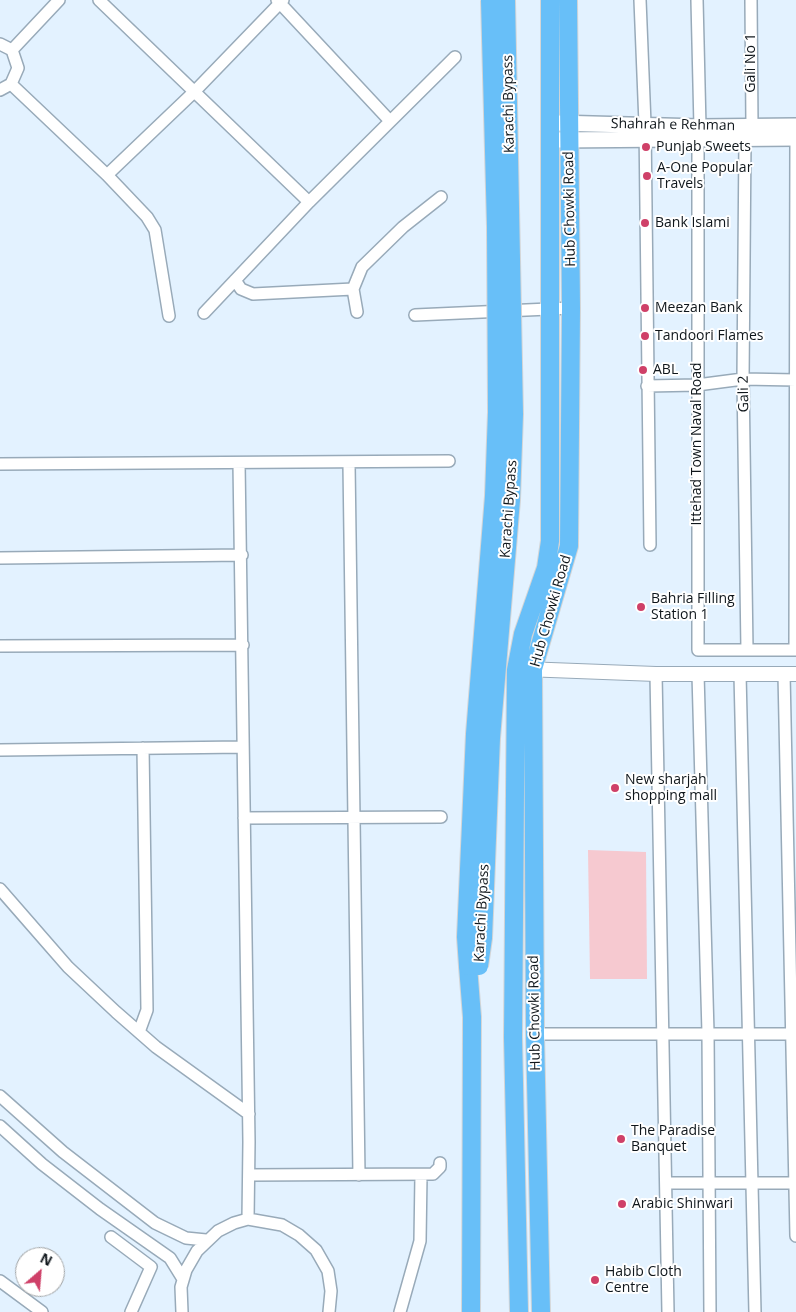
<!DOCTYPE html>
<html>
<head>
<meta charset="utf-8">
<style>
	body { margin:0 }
	#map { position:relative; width:796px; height:1312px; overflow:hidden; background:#e3f2ff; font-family:"Open Sans",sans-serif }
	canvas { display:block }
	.north { position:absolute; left:15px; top:1247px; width:50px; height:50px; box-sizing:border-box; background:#fff; border:1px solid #9fa2a4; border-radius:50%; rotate:27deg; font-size:14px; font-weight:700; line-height:20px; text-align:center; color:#0f161b }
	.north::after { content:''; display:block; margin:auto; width:18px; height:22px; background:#cf4068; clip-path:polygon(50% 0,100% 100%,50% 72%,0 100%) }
</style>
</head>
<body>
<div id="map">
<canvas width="796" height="1312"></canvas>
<div class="north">N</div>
</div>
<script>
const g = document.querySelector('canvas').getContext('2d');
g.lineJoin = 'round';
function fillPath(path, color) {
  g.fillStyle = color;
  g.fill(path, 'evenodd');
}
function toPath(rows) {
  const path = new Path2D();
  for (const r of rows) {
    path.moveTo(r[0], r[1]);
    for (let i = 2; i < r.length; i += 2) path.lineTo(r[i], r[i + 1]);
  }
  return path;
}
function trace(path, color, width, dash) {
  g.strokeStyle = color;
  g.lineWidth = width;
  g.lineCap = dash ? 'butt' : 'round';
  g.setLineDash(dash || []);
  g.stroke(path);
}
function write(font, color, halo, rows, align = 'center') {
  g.font = font + ' "Open Sans",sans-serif';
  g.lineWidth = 4;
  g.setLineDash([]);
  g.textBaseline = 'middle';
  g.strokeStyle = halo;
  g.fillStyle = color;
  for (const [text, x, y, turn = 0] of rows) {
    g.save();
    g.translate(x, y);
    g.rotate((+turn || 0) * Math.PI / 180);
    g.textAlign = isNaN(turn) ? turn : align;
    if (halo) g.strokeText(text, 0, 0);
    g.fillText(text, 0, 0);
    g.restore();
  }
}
fillPath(toPath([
	[588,850,646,852,647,979,590,979]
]), '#f6c9d0');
const minor = toPath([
	[99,0,309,202],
	[277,0,390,121],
	[640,0,645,124,650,545],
	[697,0,700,127],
	[751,0,752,126],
	[0,44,12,50,18,68,11,84,0,90],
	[12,50,59,0],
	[11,84,107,175,147,217,155,230,169,316],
	[698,139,698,650,796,650],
	[745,139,743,379,747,650],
	[107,175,195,91,283,0],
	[235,280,241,289,253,294,353,289],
	[357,312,353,289,362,267,403,227,441,197],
	[204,313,309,202,455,57],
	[415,315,571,308],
	[647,386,697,385,743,379,796,380],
	[239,463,249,1142,248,1219],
	[0,464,449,461],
	[349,464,359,1175],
	[0,558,242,555],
	[0,646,243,645],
	[795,650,796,138],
	[656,674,668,1312],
	[698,674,708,1033,710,1312],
	[740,674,755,1312],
	[784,674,796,1236],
	[0,750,243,747],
	[244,818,441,817],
	[0,889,68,967,116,1012,156,1047,249,1114],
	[139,1032,147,1010,143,748],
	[535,1034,796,1034],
	[0,1096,63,1152,155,1223,186,1238,206,1240],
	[0,1126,42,1164,100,1209,170,1258,183,1279],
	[249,1175,433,1174,440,1167,440,1163],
	[666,1183,796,1183],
	[111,1237,151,1267,131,1312],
	[0,1281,42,1312],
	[182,1312,181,1287,186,1270,197,1251,218,1231,234,1223,248,1219,282,1225,299,1235,316,1250,328,1271,331,1291,329,1312],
	[400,1312,420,1241,421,1175]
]);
const tertiary = toPath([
	[524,669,656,674,796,674]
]);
const secondary = toPath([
	[557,123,700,127,796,126],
	[558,140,796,138]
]);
const trunk = toPath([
	[468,966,472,1017,471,1312],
	[519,1312,513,1037,516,670,523,634,546,568,550,541,550,0],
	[541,1312,535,1034,533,669,569,546,571,308,568,0]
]);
trace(minor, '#98aab9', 14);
trace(tertiary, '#98aab9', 16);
trace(secondary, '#98aab9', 18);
trace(trunk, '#d4d5d6', 20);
trace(minor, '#fff', 11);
trace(tertiary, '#fff', 14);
trace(secondary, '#fff', 15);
trace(trunk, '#68bff8', 18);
const trunkBridge = toPath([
	[468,966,466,937,475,734,494,496,497,412,496,227,490,0],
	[479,966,483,938,491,738,511,500,514,414,506,0]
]);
trace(trunkBridge, '#d4d5d6', 20, []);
trace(trunkBridge, '#68bff8', 18);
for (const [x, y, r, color] of [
	[646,147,5,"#cf4068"],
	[647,176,5,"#cf4068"],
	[645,223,5,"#cf4068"],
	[645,308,5,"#cf4068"],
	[645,336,5,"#cf4068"],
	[643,370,5,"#cf4068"],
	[641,607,5,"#cf4068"],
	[615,788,5,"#cf4068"],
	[621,1139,5,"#cf4068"],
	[622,1204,5,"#cf4068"],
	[595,1280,5,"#cf4068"]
]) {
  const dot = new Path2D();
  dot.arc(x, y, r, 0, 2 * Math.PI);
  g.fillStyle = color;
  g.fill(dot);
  trace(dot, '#fff', 2);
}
write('14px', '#0f161b', '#fff', [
	["Gali No 1",751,63,-90],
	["Karachi Bypass",509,104,-91],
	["Shahrah e Rehman",673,125,1],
	["Hub Chowki Road",570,209,-91],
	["Gali 2",744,394,-91],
	["Ittehad Town Naval Road",697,444,-90],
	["Karachi Bypass",509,509,-86],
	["Hub Chowki Road",551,611,-74],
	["Karachi Bypass",482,913,-87],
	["Hub Chowki Road",535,1013,-91]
]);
write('14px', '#0f161b', '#fff', [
	["Punjab Sweets",656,147],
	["A-One Popular",657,168],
	["Travels",657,184],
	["Bank Islami",655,223],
	["Meezan Bank",655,308],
	["Tandoori Flames",655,336],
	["ABL",653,370],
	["Bahria Filling",651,599],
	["Station 1",651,615],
	["New sharjah",625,780],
	["shopping mall",625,796],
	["The Paradise",631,1131],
	["Banquet",631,1147],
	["Arabic Shinwari",632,1204],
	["Habib Cloth",605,1272],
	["Centre",605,1288]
], 'left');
</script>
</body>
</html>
